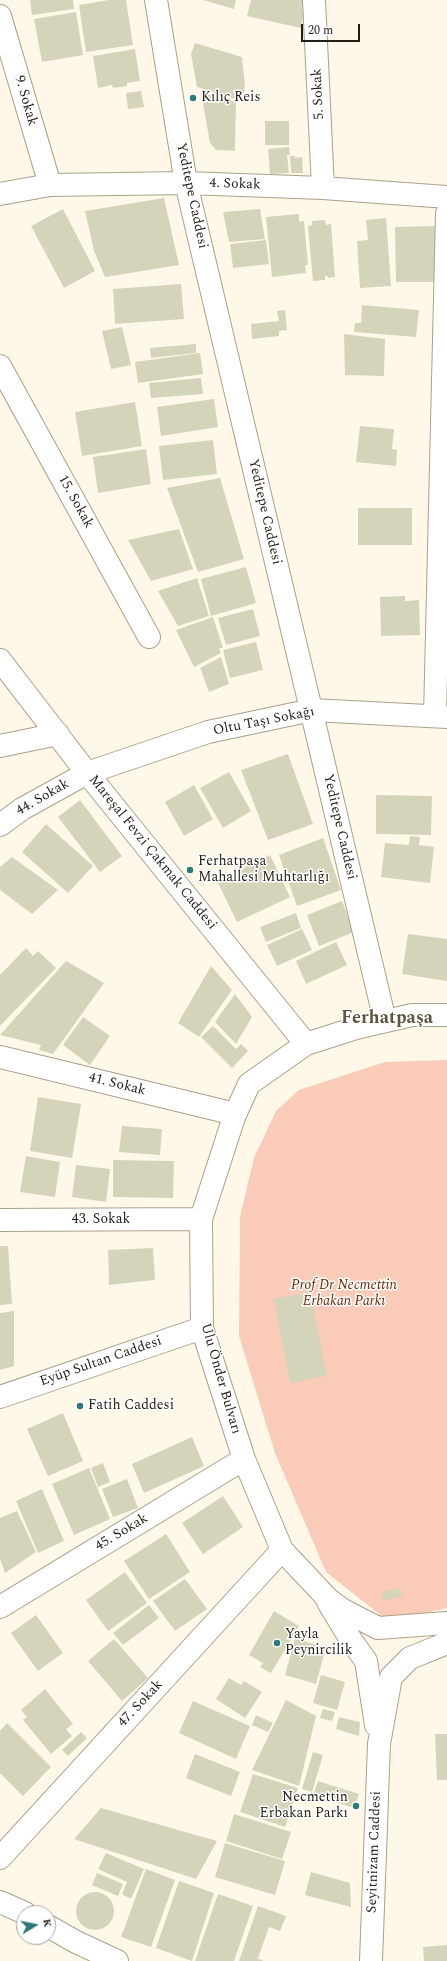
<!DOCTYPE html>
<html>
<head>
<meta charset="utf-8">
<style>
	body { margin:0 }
	#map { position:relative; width:447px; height:1961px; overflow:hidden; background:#fff8e9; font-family:Spectral,serif }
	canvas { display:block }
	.north { position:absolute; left:16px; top:1905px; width:40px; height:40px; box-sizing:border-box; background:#fff; border:1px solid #a7a5a2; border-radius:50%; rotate:80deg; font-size:11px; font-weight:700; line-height:16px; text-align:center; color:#221e16 }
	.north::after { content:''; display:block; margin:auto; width:14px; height:18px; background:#2e7878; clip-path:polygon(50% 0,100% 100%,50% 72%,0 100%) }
	.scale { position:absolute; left:301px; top:24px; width:59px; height:18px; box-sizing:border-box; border:2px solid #221e16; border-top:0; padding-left:5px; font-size:12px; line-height:14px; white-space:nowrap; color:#221e16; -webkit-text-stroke:3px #fff; paint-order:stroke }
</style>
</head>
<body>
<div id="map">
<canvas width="447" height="1961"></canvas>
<div class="north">K</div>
<div class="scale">20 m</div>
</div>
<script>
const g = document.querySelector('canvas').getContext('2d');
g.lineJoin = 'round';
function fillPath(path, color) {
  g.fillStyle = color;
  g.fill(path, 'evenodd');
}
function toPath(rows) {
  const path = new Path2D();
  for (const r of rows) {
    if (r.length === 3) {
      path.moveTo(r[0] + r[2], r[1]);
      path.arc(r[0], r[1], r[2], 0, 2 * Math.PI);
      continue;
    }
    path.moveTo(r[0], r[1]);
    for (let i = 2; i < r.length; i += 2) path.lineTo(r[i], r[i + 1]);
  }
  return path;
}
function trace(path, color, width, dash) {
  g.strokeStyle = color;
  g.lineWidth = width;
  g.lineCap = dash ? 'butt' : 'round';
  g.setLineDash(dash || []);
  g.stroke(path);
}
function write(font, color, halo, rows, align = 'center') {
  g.font = font + ' Spectral,serif';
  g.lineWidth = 3;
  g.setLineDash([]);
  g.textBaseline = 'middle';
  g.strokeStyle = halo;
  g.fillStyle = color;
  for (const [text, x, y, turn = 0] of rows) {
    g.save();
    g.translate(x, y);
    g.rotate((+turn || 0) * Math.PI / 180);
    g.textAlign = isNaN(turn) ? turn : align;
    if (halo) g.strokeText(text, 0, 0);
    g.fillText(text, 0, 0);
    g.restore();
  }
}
fillPath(toPath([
	[447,1060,447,1608,388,1621,326,1572,275,1453,239,1336,240,1217,254,1158,276,1111,299,1090,385,1062]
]), '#fbcbba');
fillPath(toPath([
	[30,0,73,0,74,9,32,15],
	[109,0,126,0,133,45,86,52,79,5],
	[203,0,236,0,234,9],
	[251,0,304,0,302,10,304,10,301,28,247,16],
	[76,12,83,55,42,62,34,19],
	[195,43,242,57,245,86,242,101,197,87,191,54],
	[135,49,140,81,127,83,127,86,113,88,112,85,98,88,93,56],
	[141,91,144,107,128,109,126,93],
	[201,92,236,102,235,151,216,150,210,143],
	[265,121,289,121,289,145,265,145],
	[289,147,290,155,287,155,289,173,270,174,268,149],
	[290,156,295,156,295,158,302,157,303,173,291,173],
	[164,198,179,265,105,277,94,251,85,211],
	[63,209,95,271,64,288,31,226],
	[260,209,265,239,229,242,223,212],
	[299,214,299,222,304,221,308,265,305,265,306,273,272,277,266,217],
	[386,218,391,286,360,288,357,241,368,240,366,220],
	[325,220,326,225,331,224,335,277,328,278,328,276,325,276,325,280,313,281,308,226,312,225,312,221],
	[435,226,436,282,396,282,395,227],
	[266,240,269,264,233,268,230,244],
	[181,284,184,319,115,324,113,289],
	[362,305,419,310,416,337,354,332,355,323,361,323],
	[285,310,287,330,279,331,279,336,252,339,251,324,279,321,277,311],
	[122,327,131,365,111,369,102,331],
	[344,334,385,339,384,376,345,375],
	[196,344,196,353,151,358,150,348],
	[200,353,203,374,138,383,135,362],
	[201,378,203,394,151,398,149,383],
	[214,399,218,427,161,436,157,407],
	[135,402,142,446,82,456,75,412],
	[360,426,394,429,392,449,397,450,396,466,356,462],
	[213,440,217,474,163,480,159,446],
	[146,449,151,484,98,493,93,457],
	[220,478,244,559,198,572,167,488],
	[358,508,412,508,412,545,358,545],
	[179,529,193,569,151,581,128,540],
	[246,567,256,603,211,616,201,579],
	[197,578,209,616,178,626,158,591],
	[405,596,405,601,419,600,420,635,381,636,380,597],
	[253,609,260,636,226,645,218,618],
	[213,617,223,648,219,648,221,653,194,667,176,630],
	[256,642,263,670,230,678,223,650],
	[221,657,229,684,209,692,200,668],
	[288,754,313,824,268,840,241,770],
	[229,772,251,811,223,828,200,788],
	[194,785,213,819,184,836,165,802],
	[376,795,432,796,431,835,376,834],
	[80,800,122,856,100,872,58,817],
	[46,824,93,866,68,893,22,852],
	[410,836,420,837,419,845,434,847,430,883,381,877,385,843,409,845],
	[323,838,341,890,297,906,279,855],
	[270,855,290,897,237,922,217,881],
	[12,857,58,890,32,914,0,890,0,867],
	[342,901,354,932,319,946,307,915],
	[296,913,301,928,266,942,260,927],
	[302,929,312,950,277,966,267,945],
	[408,934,447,939,447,981,402,974],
	[336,942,347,965,306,984,296,961],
	[26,948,33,956,38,951,56,968,0,1026,0,975],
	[66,961,104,983,53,1054,39,1050,41,1045,0,1035],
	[211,966,232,990,199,1037,178,1023],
	[235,994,252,1017,236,1044,215,1022],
	[83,1017,110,1036,90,1065,63,1045],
	[213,1026,236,1049,241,1044,248,1051,232,1068,201,1037],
	[38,1097,81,1104,72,1158,30,1151],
	[122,1126,162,1129,160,1155,119,1152],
	[26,1156,60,1162,55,1197,20,1192],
	[113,1160,174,1161,173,1198,113,1197],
	[76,1165,110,1169,106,1202,72,1197],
	[0,1246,8,1246,12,1304,0,1305],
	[153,1248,155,1280,109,1285,108,1250],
	[310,1292,327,1376,290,1383,274,1299],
	[14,1311,14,1366,0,1370,0,1313],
	[63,1413,83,1461,48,1476,27,1429],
	[192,1437,204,1466,144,1493,132,1464],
	[103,1463,110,1482,98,1487,91,1468],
	[89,1468,110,1519,74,1535,52,1484],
	[127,1479,138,1508,113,1517,102,1489],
	[42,1489,64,1541,38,1553,16,1501],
	[223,1496,243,1527,203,1554,182,1523],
	[17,1511,36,1552,5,1573,0,1559,0,1518],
	[166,1534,190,1572,149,1599,124,1561],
	[125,1572,147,1603,108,1631,86,1600],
	[185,1579,207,1609,175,1631,153,1601],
	[400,1588,402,1596,384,1600,382,1592],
	[149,1605,159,1618,123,1645,113,1633],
	[274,1611,299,1626,271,1673,260,1667,263,1663,249,1655],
	[36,1615,63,1653,38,1671,11,1633],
	[114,1639,148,1678,122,1701,88,1661],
	[295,1639,326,1647,316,1684,285,1675],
	[321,1675,345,1682,337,1710,313,1703],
	[229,1678,241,1685,244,1681,262,1692,245,1718,216,1699],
	[45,1689,73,1724,66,1729,72,1736,51,1754,23,1720,27,1717,21,1710],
	[286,1700,316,1716,299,1786,252,1770],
	[193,1701,250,1726,236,1759,179,1733],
	[323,1709,335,1712,332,1721,320,1718],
	[256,1715,273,1723,268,1732,252,1725],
	[339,1717,360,1722,359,1736,336,1729],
	[7,1723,51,1767,23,1796,0,1773,0,1731],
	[81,1732,87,1738,68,1756,62,1750],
	[435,1734,447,1734,447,1780,437,1780],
	[313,1752,323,1755,312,1792,302,1789],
	[195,1754,240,1772,231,1796,186,1778],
	[253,1774,298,1788,285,1827,240,1812],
	[318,1781,359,1794,354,1808,313,1795],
	[101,1808,217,1841,196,1879,74,1839],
	[234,1814,291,1832,282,1859,226,1841],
	[225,1843,285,1861,275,1895,215,1877],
	[106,1853,144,1869,131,1899,122,1894,127,1882,98,1869],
	[146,1869,175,1880,151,1947,121,1937],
	[311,1872,350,1883,351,1907,305,1895],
	[97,1873,123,1884,118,1896,92,1885],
	[179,1881,214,1893,192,1961,156,1948],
	[95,1911,19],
	[218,1894,253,1906,234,1961,195,1961],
	[258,1906,286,1916,280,1931,269,1927,258,1958,256,1958,264,1961,239,1961],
	[447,1945,447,1961,424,1961,423,1947]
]), '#d4d4bb');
const minor = toPath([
	[156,0,186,183,385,1021],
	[314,0,323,188],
	[0,16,50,185],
	[0,194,50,185,186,183,323,188,447,197],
	[0,366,149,637],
	[0,660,87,773,306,1044],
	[435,716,447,214],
	[0,746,58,734],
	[0,825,22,809,87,773,208,732,312,710,447,717],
	[447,1015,412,1015,356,1028,306,1044,249,1084,234,1117,201,1219,202,1328,244,1459,282,1550,329,1600,343,1610,378,1628,447,1623],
	[0,1057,235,1114],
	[0,1220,201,1219],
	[0,1397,202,1328],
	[328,1602,351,1640,366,1661,376,1725],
	[0,1607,244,1459],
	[0,1858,282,1550],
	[0,1902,25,1913],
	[48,1926,76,1942,117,1961],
	[371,1961,379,1744,391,1677,410,1658,447,1643]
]);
trace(minor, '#aba08a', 24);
trace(minor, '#fff', 22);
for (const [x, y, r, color] of [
	[193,98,4,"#2e7878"],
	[190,870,4,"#2e7878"],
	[80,1406,4,"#2e7878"],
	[277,1643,4,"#2e7878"],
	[356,1806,4,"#2e7878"]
]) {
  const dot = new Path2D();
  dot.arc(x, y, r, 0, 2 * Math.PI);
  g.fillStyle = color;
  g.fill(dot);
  trace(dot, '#fff', 1.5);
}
write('14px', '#221e16', '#fff', [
	["5. Sokak",319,94,-93],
	["9. Sokak",25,101,74],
	["4. Sokak",235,185,2],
	["Yeditepe Caddesi",191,196,78],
	["15. Sokak",75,502,61],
	["Yeditepe Caddesi",264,512,77],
	["Oltu Taşı Sokağı",264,722,-11],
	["44. Sokak",43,798,-30],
	["Yeditepe Caddesi",339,827,77],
	["Mareşal Fevzi Çakmak Caddesi",152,853,51],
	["41. Sokak",117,1085,14],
	["43. Sokak",101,1220],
	["Eyüp Sultan Caddesi",101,1362,-19],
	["Ulu Önder Bulvarı",220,1379,74],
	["45. Sokak",122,1533,-31],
	["47. Sokak",141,1704,-47],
	["Seyitnizam Caddesi",375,1852,-88]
]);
write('14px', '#221e16', '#fff', [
	["Kılıç Reis",201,98],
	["Ferhatpaşa",198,862],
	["Mahallesi Muhtarlığı",198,878],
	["Fatih Caddesi",88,1406],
	["Yayla",285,1635],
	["Peynircilik",285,1651],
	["Necmettin",348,1798,"right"],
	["Erbakan Parkı",348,1814,"right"]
], 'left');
write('italic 14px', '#712602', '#fff', [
	["Prof Dr Necmettin",344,1286],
	["Erbakan Parkı",344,1302]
]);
write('bold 18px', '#5e5440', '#fff', [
	["Ferhatpaşa",387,1019]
]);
</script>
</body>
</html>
